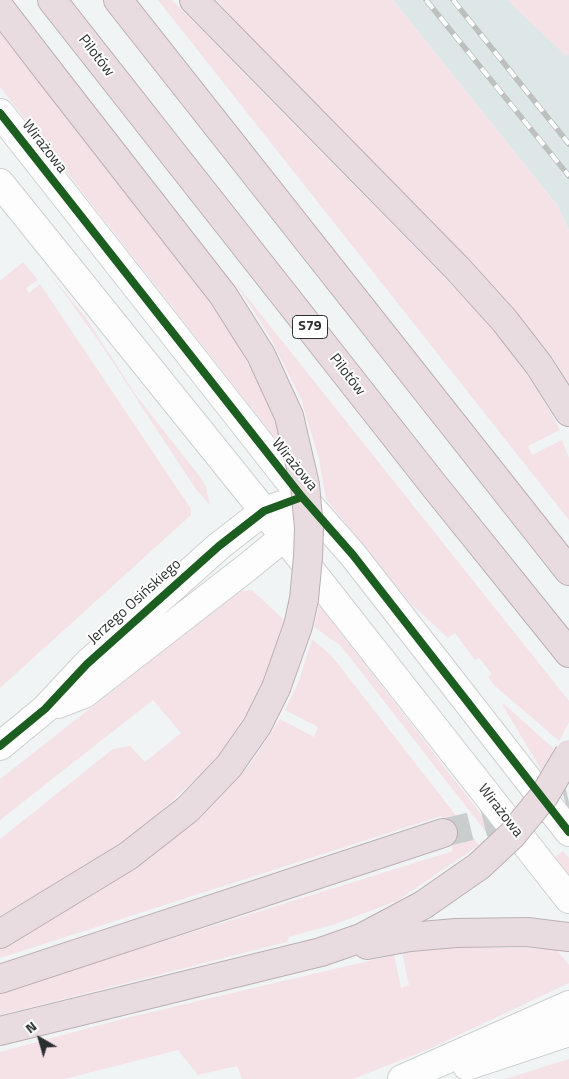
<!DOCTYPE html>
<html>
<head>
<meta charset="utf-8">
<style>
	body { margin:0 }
	#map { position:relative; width:569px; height:1079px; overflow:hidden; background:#f0f4f4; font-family:"Titillium Web",sans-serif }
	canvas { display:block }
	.north { position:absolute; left:15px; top:1014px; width:50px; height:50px; -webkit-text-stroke:4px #fff; paint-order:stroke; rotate:322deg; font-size:14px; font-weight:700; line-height:20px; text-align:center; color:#2c2f2f }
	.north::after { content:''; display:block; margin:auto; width:18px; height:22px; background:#2c2f2f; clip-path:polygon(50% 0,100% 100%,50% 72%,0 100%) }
</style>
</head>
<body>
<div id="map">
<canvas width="569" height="1079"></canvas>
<div class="north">N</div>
</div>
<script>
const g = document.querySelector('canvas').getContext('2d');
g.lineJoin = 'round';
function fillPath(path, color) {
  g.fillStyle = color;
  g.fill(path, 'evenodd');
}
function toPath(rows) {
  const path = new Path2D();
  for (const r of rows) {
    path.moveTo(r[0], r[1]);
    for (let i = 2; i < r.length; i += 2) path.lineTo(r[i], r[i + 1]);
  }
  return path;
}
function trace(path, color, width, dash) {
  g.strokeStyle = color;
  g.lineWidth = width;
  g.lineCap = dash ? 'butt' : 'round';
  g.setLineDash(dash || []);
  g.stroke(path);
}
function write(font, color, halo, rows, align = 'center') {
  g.font = font + ' "Titillium Web",sans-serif';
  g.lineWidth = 4;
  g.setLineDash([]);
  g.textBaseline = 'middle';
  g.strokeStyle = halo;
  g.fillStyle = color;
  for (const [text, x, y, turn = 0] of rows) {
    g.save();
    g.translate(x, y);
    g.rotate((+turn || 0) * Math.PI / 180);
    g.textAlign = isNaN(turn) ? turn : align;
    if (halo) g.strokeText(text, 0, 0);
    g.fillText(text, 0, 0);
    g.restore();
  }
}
fillPath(toPath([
	[393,0,569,0,569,231,557,205]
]), '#dee7e8');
fillPath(toPath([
	[158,0,172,0,477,311,512,354,542,397,560,430,528,446,532,455,562,440,569,458,569,520],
	[217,0,393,0,557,205,569,231,569,383,551,355,508,302,241,28],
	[507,0,569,0,569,54,566,56],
	[0,32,223,320,257,380,276,425,282,447,0,87],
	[23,262,38,280,26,288,29,293,40,284,191,509,191,515,0,688,0,281],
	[50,274,86,318,138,398,201,478,206,487,210,505,195,488,100,343],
	[235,282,569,701,569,722,559,741,494,685,488,677,492,674,479,658,475,660,455,633,448,638,411,604,326,499,319,459,301,399,270,337],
	[252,590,284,620,277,646,262,683,248,711,216,760,145,826,104,855,0,916,0,839,113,749,130,746,145,762,181,733,153,700,0,820,0,779,240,591],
	[319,605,494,831,489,836,341,646,314,627],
	[312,639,331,655,479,845,397,901,335,924,289,937,287,942,0,1015,0,992,453,851,441,816,0,958,0,947,134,869,193,821,250,765,280,719,314,737,318,727,285,710,299,681],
	[504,704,554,749,542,771,503,706],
	[563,851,569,858,569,875,555,857],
	[461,947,556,949,569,965,569,983,429,1049,353,1079,242,1079,237,1066,198,1075,178,1050,65,1079,0,1079,0,1052,126,1018,394,955,401,988,409,985,402,952],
	[569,1059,569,1079,505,1079]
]), '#f4e2e7');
fillPath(toPath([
	[58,164,95,209,25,264,0,232,0,208]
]), '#f0f4f4');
trace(toPath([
	[443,833,569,802]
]), '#c9cdcd', 28, [28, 14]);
const tertiary = toPath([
	[0,113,302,497,353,555,569,832],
	[0,183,264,511,569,899],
	[58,704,84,694,250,565,284,537,291,522],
	[0,746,45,709,87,664,219,546,264,511,282,505]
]);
const secondary = toPath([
	[467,1066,569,1032],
	[402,1079,569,1005]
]);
const motorway = toPath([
	[52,0,436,488,569,653],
	[118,0,569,571],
	[194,0,457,268,504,320,539,365,569,412],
	[0,8,50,73],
	[0,934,128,856,188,809,229,766,257,726,276,688],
	[367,945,410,937,456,933,527,932,569,937],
	[0,979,443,833],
	[0,1031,321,952,361,938,423,905]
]);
trace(tertiary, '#ced1d1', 30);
trace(secondary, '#ced1d1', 30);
trace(motorway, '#bbafb3', 30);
trace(tertiary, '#fdfdfd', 28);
trace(secondary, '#fdfdfd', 28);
trace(motorway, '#e8dce0', 28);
const rail = toPath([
	[426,0,569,176],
	[453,0,569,144]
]);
trace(rail, '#bebfbf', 5.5);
trace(rail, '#fff', 4, [11]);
const motorwayBridge = toPath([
	[50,73,223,295,261,355,289,416,305,485,309,528,308,557,304,599,298,626,276,688],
	[423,905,479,866,512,835,544,796,569,754]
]);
trace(motorwayBridge, '#bbafb3', 30, []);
trace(motorwayBridge, '#e8dce0', 28);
trace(toPath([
	[0,113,302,497,353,555,569,832],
	[0,746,45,709,87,664,219,546,264,511,302,497]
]), '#1b5e20', 8);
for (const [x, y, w] of [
	[310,327,35]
]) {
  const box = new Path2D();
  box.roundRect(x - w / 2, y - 11.5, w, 23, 4);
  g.fillStyle = '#fff';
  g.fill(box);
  trace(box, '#2c2f2f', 1);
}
write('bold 14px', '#2c2f2f', null, [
	["S79",310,327]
]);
write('15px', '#2c2f2f', '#fff', [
	["Pilotów",96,56,52],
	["Wirażowa",44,147,52],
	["Pilotów",347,375,52],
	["Wirażowa",294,465,51],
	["Jerzego Osińskiego",135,602,-42],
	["Wirażowa",500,811,52]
]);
</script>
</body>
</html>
